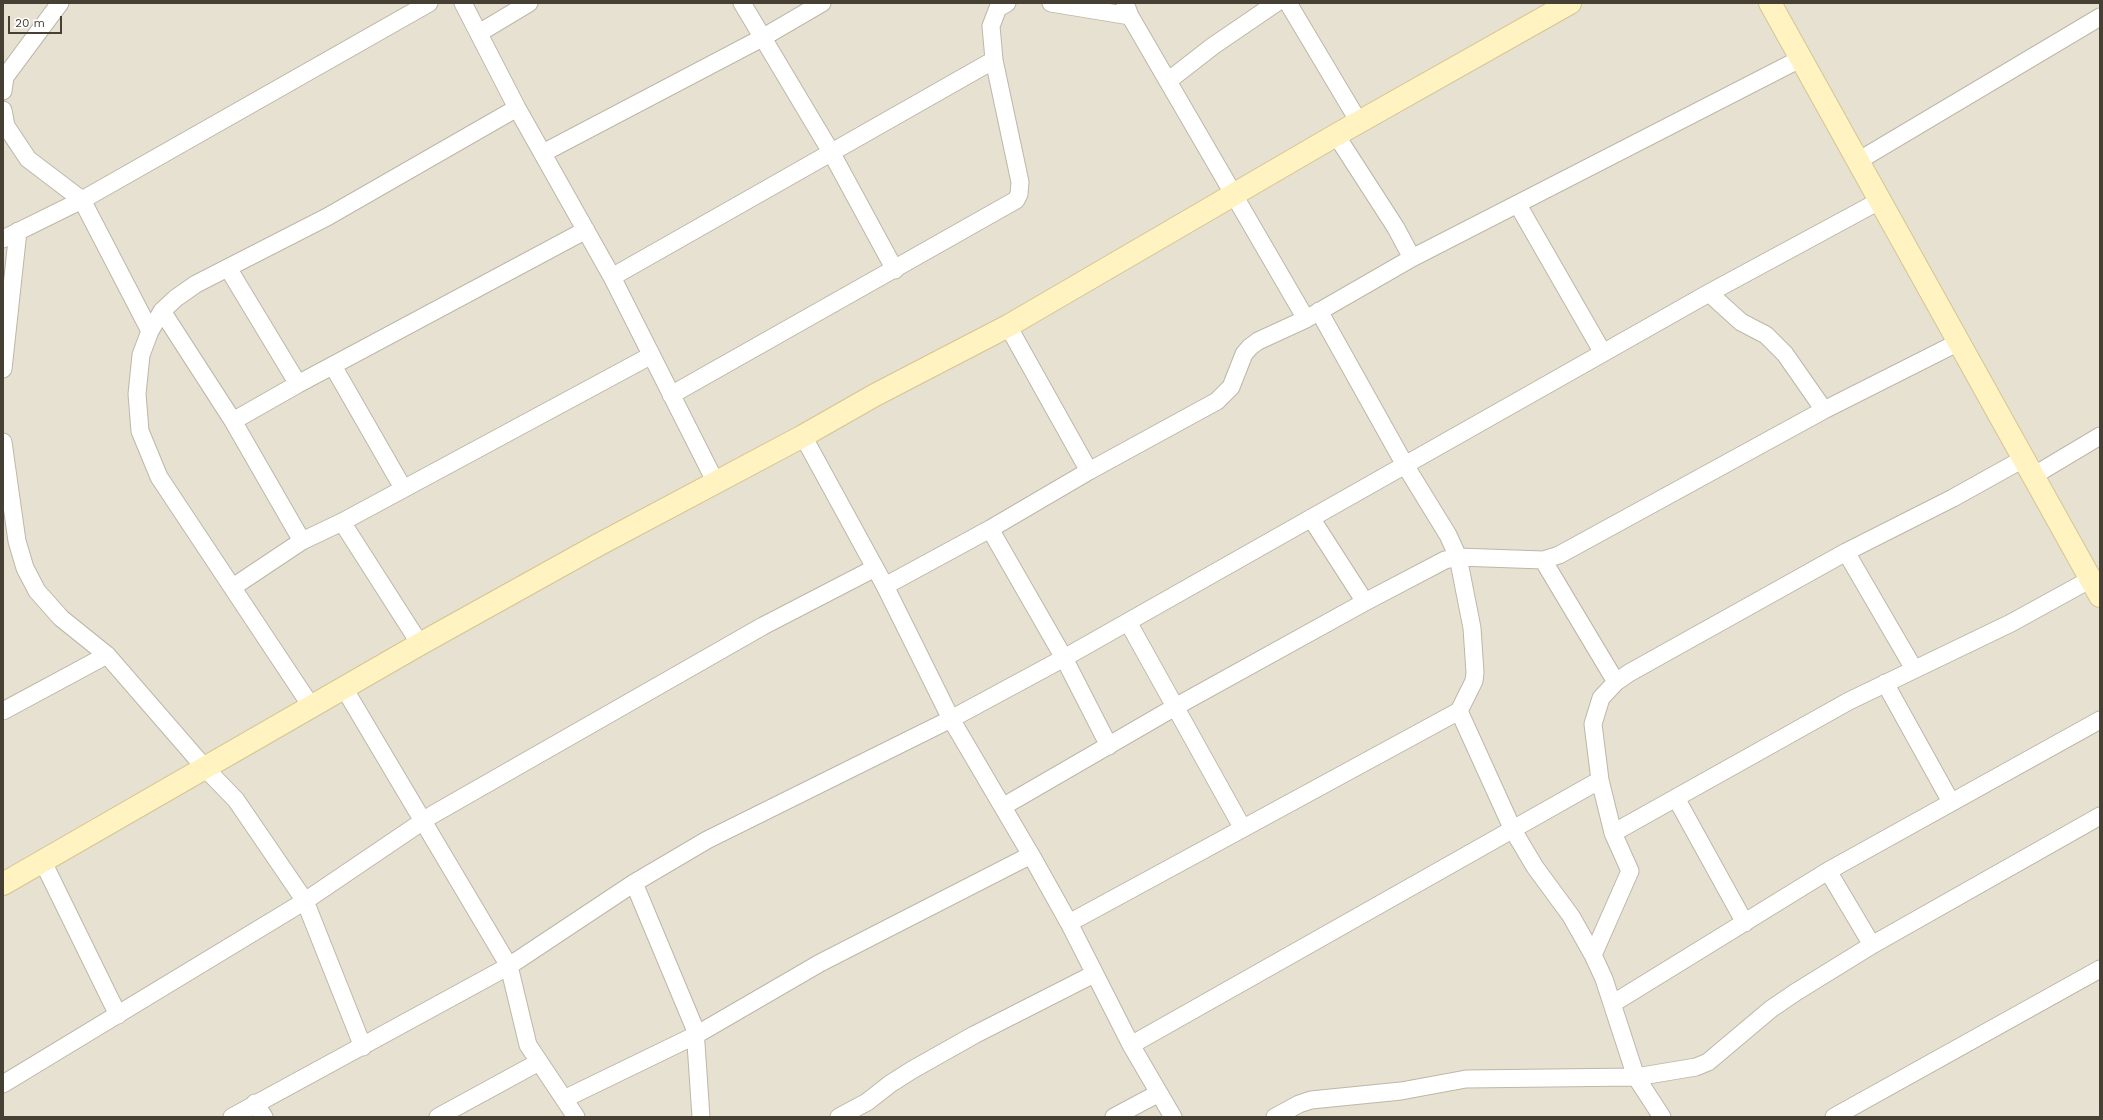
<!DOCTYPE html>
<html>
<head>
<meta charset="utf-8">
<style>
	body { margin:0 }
	#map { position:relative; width:2103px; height:1120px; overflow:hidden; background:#f3efe4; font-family:"Work Sans",sans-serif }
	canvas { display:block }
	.frame { position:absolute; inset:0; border:4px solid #453f34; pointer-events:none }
	.scale { position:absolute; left:8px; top:16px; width:54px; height:18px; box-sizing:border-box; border:2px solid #453f34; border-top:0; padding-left:5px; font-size:12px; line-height:14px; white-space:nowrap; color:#453f34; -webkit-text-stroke:3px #fff; paint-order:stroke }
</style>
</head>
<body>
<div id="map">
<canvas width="2103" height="1120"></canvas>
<div class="frame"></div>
<div class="scale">20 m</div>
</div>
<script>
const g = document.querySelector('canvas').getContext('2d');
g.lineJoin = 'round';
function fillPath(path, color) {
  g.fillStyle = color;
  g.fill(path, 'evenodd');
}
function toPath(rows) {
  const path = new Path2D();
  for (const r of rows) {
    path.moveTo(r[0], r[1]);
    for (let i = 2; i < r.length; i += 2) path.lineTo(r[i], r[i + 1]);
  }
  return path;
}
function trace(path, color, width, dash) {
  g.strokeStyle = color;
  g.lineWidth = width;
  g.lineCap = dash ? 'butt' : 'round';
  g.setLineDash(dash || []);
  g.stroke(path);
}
fillPath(toPath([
	[3,3,2100,3,2100,1117,3,1117]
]), '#e7e1d2');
const street = toPath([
	[463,3,517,108,612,277,716,483],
	[742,3,831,152,895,270],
	[1051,3,1130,16],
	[1125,3,1130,16,1306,319],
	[1288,3,1359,122],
	[479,33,529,3],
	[1168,81,1213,46,1276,3],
	[3,91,5,77,60,3],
	[3,110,6,126,28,159,82,200,150,331],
	[1336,135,1396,228,1412,258,1800,59],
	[543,153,762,38,822,3],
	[1858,161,2100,17],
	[1518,205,1603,353],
	[3,239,82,200,429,3],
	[228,268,298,384],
	[612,277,994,60],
	[1709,293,1741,322,1766,335,1785,354,1824,410],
	[162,311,233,421,302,541],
	[1319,311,1405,465,1448,535,1458,557,1472,628,1475,673,1474,681,1459,711,1513,830,1535,867,1571,916,1593,955,1604,979,1636,1077,1662,1117],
	[1008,326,1089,471],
	[333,366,403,488],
	[3,369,18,231],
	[671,395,1016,200,1019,194,1020,182,994,60,991,26,998,8,1007,3],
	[233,421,298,384,586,230],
	[803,436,885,586,951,719,1031,855,1069,923,1131,1045,1173,1117],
	[3,442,17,541,25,568,37,591,61,618,107,655,205,768,236,800,305,901,363,1047],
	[2033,476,2100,436],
	[1311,518,1365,602],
	[342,522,420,644],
	[990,529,1064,658,1109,746],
	[1846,552,1914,669],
	[1543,560,1616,682],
	[885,586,990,529,1089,471,1217,401,1231,387,1244,354,1250,347,1258,341,1306,319,1412,258],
	[233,587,302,541,342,522,650,356],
	[1128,622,1242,827],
	[1885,683,1951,802],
	[344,688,509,966,528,1045,576,1117],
	[311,706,159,477,140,431,137,394,141,355,150,331,162,311,176,298,196,284,327,217,517,108],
	[3,711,107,655],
	[1676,798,1745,923],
	[1004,806,1175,707,1365,602,1445,560,1458,557,1543,560,1559,555,1824,410,1959,342],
	[1613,833,1849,701,2011,623,2091,579],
	[43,862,118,1015],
	[634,883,695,1029,701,1117],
	[1069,923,1459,711],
	[1872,945,1828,871,2100,720],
	[1593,955,1630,871,1613,833,1600,780,1593,724,1601,698,1616,682,1629,673,1846,552,1953,498,2023,459],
	[1612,1004,1828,871],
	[1131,1045,1600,780],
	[3,1084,305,901,432,815,763,626,875,568],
	[564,1099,696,1035,820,963,1031,855],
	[255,1103,264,1117],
	[232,1117,509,966,634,883,707,840,951,719,1064,658,1709,293,1881,200],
	[438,1117,539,1062],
	[839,1117,867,1102,890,1084,912,1070,974,1035,1094,974],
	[1114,1117,1159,1093],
	[1275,1117,1299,1104,1311,1100,1401,1091,1466,1079,1636,1077,1696,1067,1708,1062,1771,1009,1796,992,1872,945,2100,816],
	[1834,1117,2100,969]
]);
const secondary = toPath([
	[1770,3,2100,596],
	[3,884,420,644,598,545,803,436,875,395,1008,326,1336,135,1570,3]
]);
trace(street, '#beb7a7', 19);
trace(secondary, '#d4c592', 24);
trace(street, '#fff', 17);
trace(secondary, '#fff3c2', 22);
</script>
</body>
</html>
